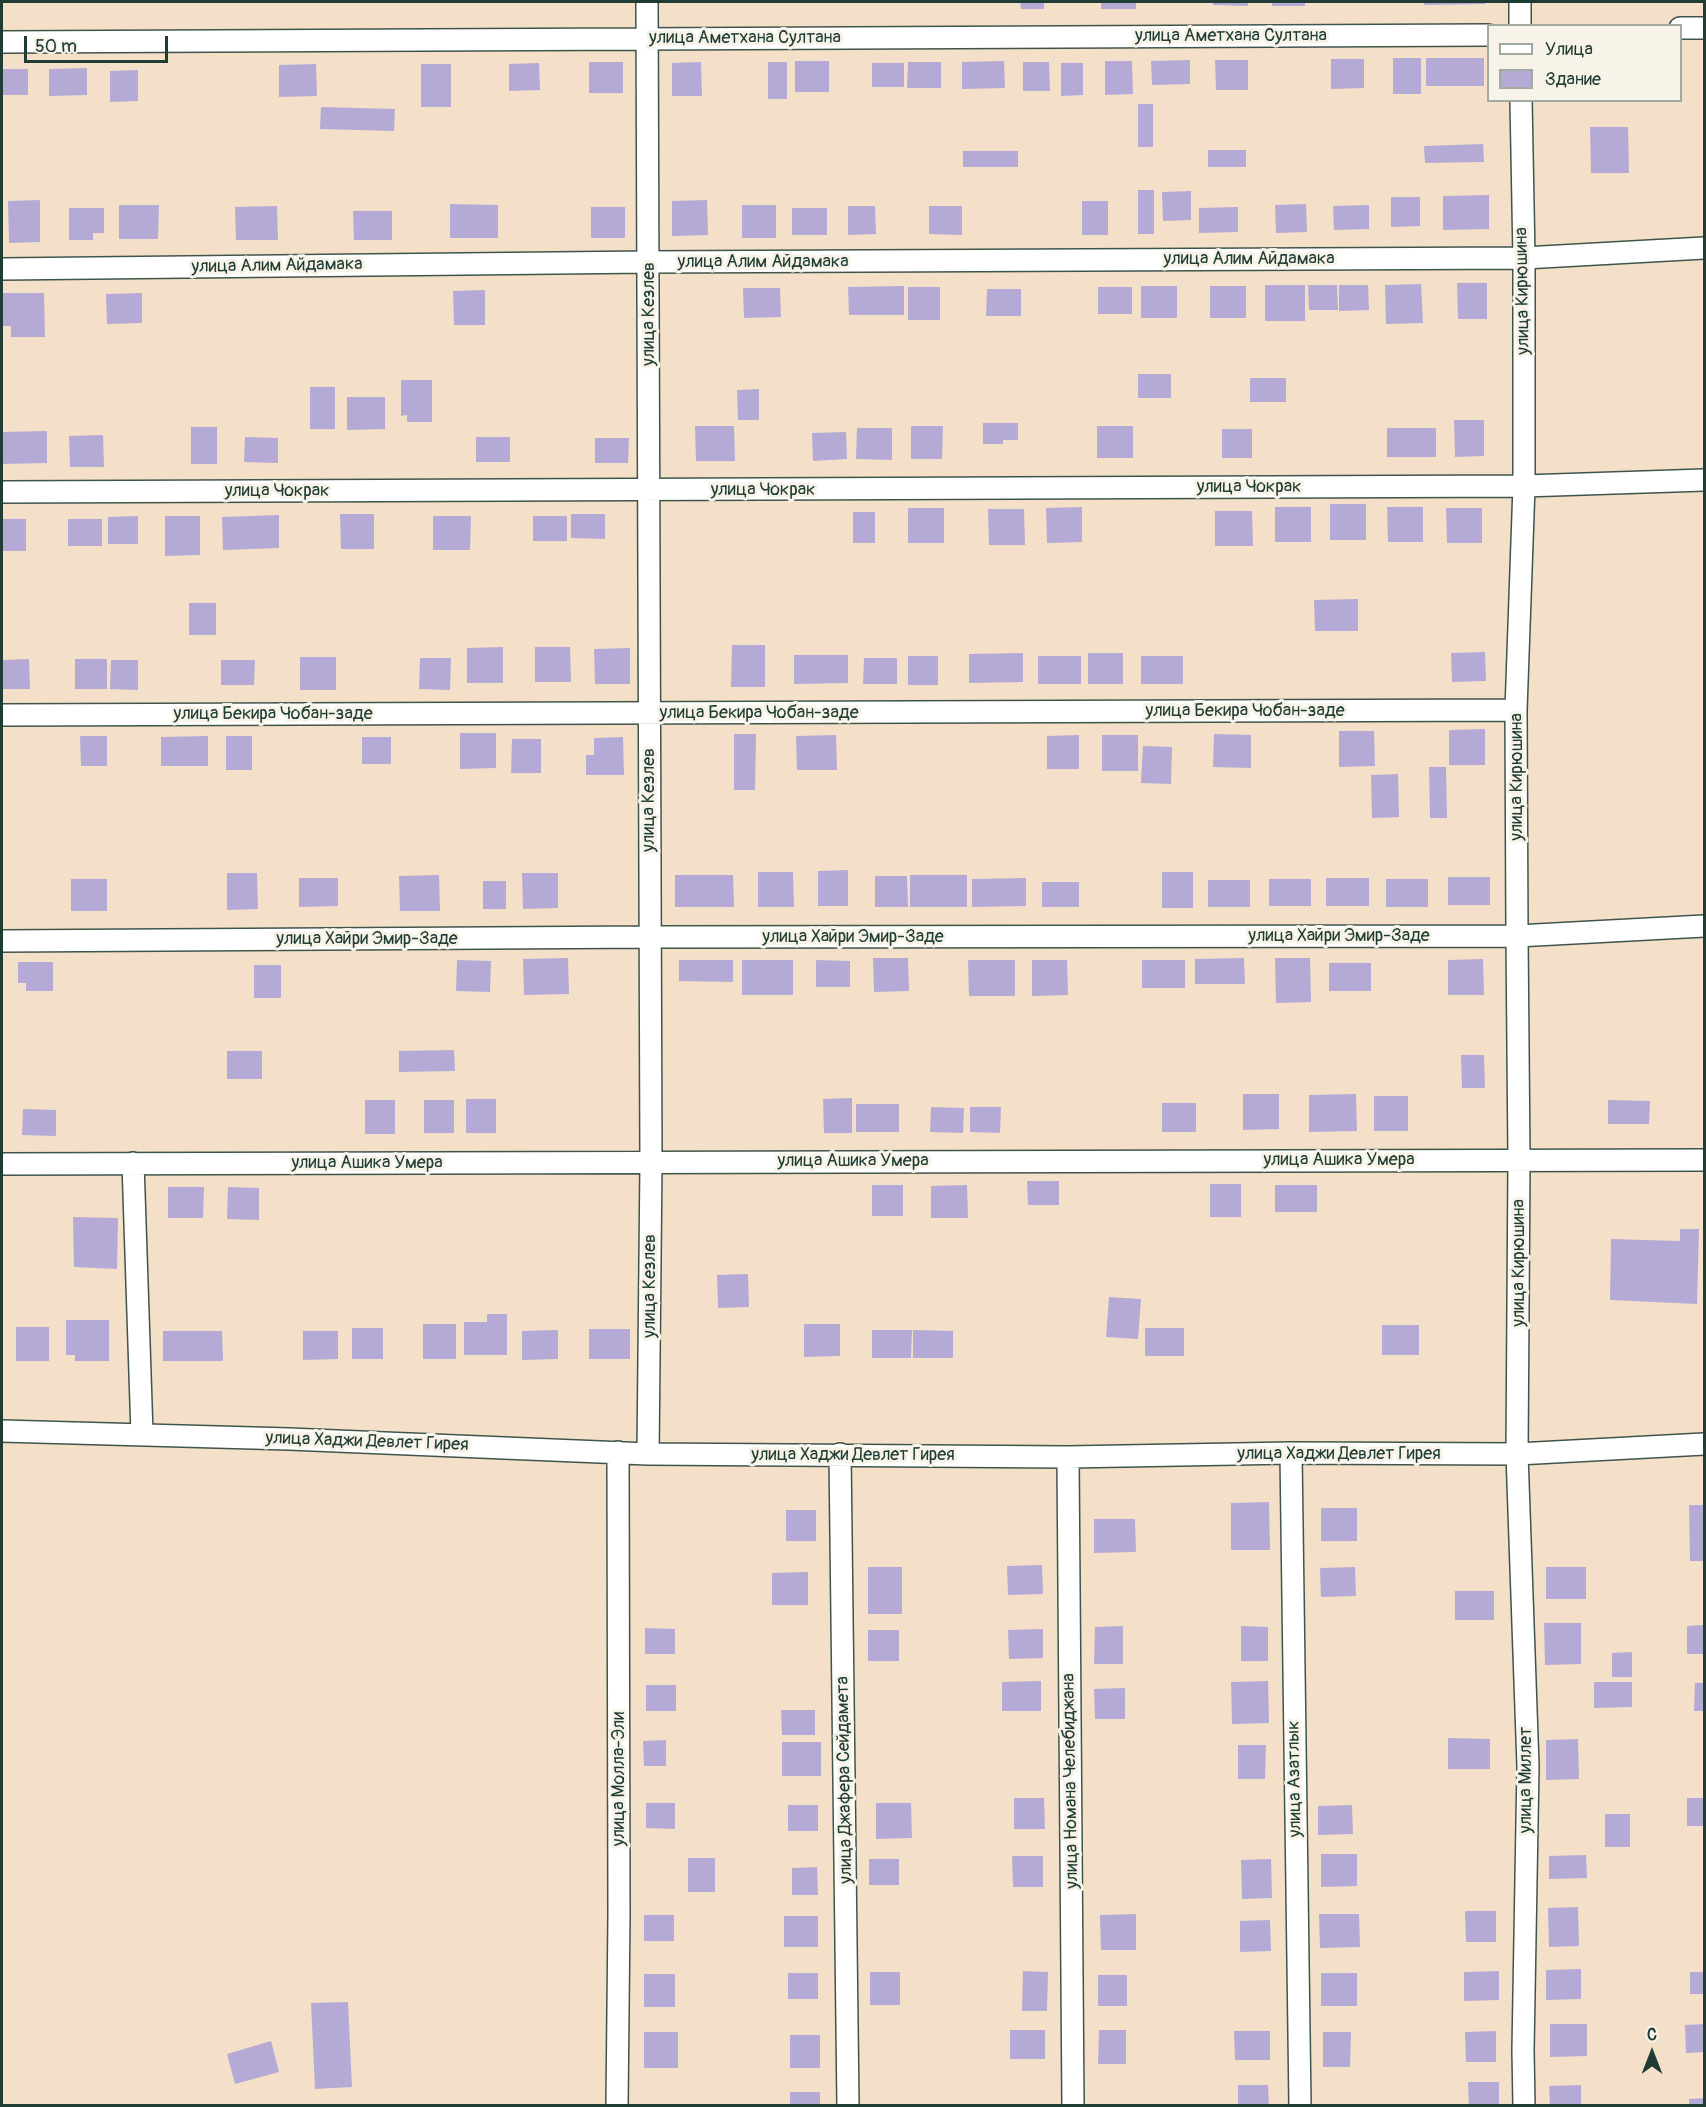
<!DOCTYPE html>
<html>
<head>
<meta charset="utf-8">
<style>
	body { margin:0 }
	#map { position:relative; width:1706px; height:2107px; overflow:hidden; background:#f4e0c8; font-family:Pangolin,sans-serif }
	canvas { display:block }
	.frame { position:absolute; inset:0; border:3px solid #1f3d34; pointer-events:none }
	.legend { position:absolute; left:1487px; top:24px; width:195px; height:78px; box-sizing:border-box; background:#f7f3e8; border:2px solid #a1aaa0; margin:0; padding:8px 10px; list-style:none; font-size:18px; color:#1f3d34 }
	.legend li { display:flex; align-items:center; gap:12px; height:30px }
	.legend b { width:30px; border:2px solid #a1aaa0 }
	.north { position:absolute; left:1622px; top:2023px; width:60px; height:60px; -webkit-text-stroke:4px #f7f3e8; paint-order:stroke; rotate:0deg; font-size:16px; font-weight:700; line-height:24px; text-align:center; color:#1f3d34 }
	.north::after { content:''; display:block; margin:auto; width:21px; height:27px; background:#1f3d34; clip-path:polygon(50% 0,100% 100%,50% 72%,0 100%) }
	.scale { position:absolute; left:24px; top:36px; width:144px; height:27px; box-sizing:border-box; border:3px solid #1f3d34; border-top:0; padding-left:8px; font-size:18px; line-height:21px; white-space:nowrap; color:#1f3d34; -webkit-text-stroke:4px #f7f3e8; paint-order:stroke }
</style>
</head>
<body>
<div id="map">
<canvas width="1706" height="2107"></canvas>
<div class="frame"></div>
<ul class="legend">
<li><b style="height:8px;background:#fff"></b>Улица</li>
<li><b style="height:16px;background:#b4aad5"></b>Здание</li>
</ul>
<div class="north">С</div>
<div class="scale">50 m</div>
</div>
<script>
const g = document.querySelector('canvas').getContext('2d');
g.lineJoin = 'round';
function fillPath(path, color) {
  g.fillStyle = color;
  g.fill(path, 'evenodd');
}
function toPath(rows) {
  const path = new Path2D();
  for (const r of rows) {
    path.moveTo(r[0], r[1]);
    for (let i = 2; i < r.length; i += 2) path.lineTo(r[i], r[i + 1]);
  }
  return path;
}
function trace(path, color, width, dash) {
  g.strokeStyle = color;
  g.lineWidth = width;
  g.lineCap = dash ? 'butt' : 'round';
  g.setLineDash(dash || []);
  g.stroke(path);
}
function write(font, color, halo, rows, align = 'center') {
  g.font = font + ' Pangolin,sans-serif';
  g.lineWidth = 6;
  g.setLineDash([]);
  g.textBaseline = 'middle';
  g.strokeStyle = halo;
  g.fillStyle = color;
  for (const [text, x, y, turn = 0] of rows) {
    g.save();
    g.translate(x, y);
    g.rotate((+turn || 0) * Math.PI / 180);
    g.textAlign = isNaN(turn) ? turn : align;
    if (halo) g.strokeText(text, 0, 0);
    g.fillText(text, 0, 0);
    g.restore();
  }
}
fillPath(toPath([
	[1020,2,1044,2,1044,9,1021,9],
	[1101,2,1136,2,1136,9,1101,9],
	[1213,2,1248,2,1248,6,1213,5],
	[1272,2,1305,2,1305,6,1272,6],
	[1424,2,1485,2,1485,4,1424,5],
	[1393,58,1421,58,1421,94,1393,94],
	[1426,58,1484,58,1484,86,1426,86],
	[1331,59,1364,59,1364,88,1331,89],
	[1190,60,1190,84,1152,85,1151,61],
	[1215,60,1248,60,1248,90,1216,90],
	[795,61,829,61,829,92,795,92],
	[1004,61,1005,88,962,89,962,62],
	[1105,61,1132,61,1133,94,1105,95],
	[589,62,623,62,623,93,589,93],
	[701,62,702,96,672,96,672,63],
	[768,62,787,62,787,99,768,99],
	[908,62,941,62,941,88,907,88],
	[1023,62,1049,62,1050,91,1023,91],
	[539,63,540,90,509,91,509,64],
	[872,63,904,63,904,87,872,87],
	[1061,63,1083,63,1083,95,1061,96],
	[316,64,317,96,279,97,279,65],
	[421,64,451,64,451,107,421,107],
	[87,68,87,95,49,96,49,69],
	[2,69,28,69,28,95,2,95],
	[138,70,138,101,110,102,110,71],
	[1138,104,1153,104,1153,147,1138,147],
	[321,107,395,109,394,131,320,129],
	[1590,127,1628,127,1629,173,1591,173],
	[1483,144,1484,162,1425,163,1424,146],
	[1208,150,1246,150,1246,167,1208,167],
	[963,151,1018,151,1018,167,963,167],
	[1138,190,1154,190,1154,234,1138,234],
	[1191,191,1191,220,1163,221,1162,192],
	[1489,195,1489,229,1443,230,1443,196],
	[1391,197,1420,197,1420,226,1391,227],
	[40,200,40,242,9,243,8,201],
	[707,200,708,235,672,236,672,201],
	[1082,201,1108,201,1108,235,1082,235],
	[450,204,498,205,498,238,450,238],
	[1306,204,1307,232,1276,233,1275,205],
	[119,205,159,205,158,239,119,239],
	[742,205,776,205,776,238,742,238],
	[1369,205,1369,229,1334,230,1333,206],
	[277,206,278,240,236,240,235,207],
	[848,206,875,206,876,234,848,235],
	[929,206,962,206,962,235,929,234],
	[591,207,625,207,625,238,591,238],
	[1238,207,1238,232,1199,233,1199,208],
	[69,208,104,208,104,233,93,233,93,240,69,240],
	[792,208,827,208,827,235,792,235],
	[353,211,392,211,392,240,354,240],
	[1457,283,1487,283,1487,319,1458,319],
	[1421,284,1423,323,1386,324,1385,285],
	[1265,285,1305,285,1305,321,1265,321],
	[1308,285,1337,285,1338,310,1309,310],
	[1339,285,1368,285,1369,310,1339,311],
	[904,286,904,315,849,315,848,287],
	[1141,286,1177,286,1177,318,1141,318],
	[1210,286,1246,286,1246,318,1210,318],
	[908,287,940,287,940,320,908,320],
	[1098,287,1132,287,1132,314,1098,314],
	[743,288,780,288,781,317,744,318],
	[987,289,1021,289,1021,316,986,316],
	[485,290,485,325,454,325,453,291],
	[2,293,44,293,45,337,11,337,11,326,2,326],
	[142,293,142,323,107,324,106,294],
	[1138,374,1171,374,1171,398,1138,398],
	[1250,378,1286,378,1286,402,1250,402],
	[401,380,432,380,432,422,407,422,407,415,401,416],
	[310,387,335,387,335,429,310,429],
	[759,389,759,420,738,420,737,390],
	[347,397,385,397,385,429,347,430],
	[1454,420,1484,420,1484,456,1455,457],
	[983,423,1018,423,1018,440,1003,440,1003,444,983,444],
	[695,426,734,426,735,461,696,461],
	[911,426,943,426,942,459,911,459],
	[1097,426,1133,426,1133,458,1097,458],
	[191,427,217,427,217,464,191,464],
	[857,428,892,428,892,460,856,459],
	[1387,428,1436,428,1436,457,1387,457],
	[1222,429,1252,429,1252,458,1222,458],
	[47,431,47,463,2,464,2,432],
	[846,432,847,459,813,461,812,433],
	[103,435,104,467,70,467,69,436],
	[245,437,278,438,278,463,244,462],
	[476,437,510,437,510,462,476,462],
	[595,438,629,438,628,463,595,463],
	[1330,504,1366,504,1366,540,1330,540],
	[1082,507,1082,542,1047,543,1046,508],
	[1275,507,1311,507,1311,542,1275,542],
	[1387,507,1423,507,1423,542,1388,542],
	[908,508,944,508,944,543,908,543],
	[1446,508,1482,508,1482,543,1447,543],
	[988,509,1024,509,1025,545,989,545],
	[1215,511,1252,511,1253,546,1215,546],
	[853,512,875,512,875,543,853,543],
	[340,514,374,514,374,549,341,549],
	[571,514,605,514,605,539,571,538],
	[279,515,279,548,223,550,222,517],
	[138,516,138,544,108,544,108,517],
	[165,516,200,516,200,555,165,556],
	[433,516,471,516,470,550,433,550],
	[533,516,567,516,567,541,533,541],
	[2,519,26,519,26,551,2,551],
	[68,519,102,519,102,546,68,546],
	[1358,599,1358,631,1315,631,1314,600],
	[189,603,216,603,216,635,189,635],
	[732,645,765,645,765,687,731,687],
	[503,647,503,683,467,683,467,648],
	[535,647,570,647,571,682,535,682],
	[630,648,630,684,595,684,594,649],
	[1485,652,1486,681,1452,682,1451,653],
	[1023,653,1023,682,969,683,969,654],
	[1088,653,1123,653,1123,684,1088,684],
	[794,655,848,655,848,683,794,684],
	[908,656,938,656,938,685,908,685],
	[1038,656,1081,656,1081,684,1038,684],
	[1141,656,1183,656,1183,684,1141,684],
	[300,657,336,657,336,690,300,690],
	[420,658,451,658,450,690,419,689],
	[864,658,897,658,897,684,863,684],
	[29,659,30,689,2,689,2,660],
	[75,659,107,659,107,689,75,689],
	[111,660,138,660,138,690,110,689],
	[221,660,255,660,254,685,221,685],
	[1485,729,1485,765,1449,765,1449,730],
	[1339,731,1374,731,1375,766,1339,767],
	[460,733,496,733,496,768,460,769],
	[734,734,756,734,755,790,734,790],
	[1214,734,1251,735,1251,768,1213,767],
	[836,735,837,770,797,770,796,736],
	[1079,735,1079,769,1047,769,1047,736],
	[1102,735,1138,735,1138,771,1102,771],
	[80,736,107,736,107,766,81,766],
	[208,736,208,766,161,766,161,737],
	[226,736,252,736,252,770,226,770],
	[362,737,391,737,391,764,362,764],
	[623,737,624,775,586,775,586,755,594,755,594,738],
	[512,739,541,739,541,773,511,773],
	[1143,746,1172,747,1171,784,1141,783],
	[1429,767,1446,767,1447,818,1430,818],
	[1398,774,1399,817,1372,818,1371,775],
	[848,870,848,906,818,906,818,871],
	[758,872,793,872,794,907,758,907],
	[1162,872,1193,872,1193,908,1162,908],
	[227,873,257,873,258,909,227,910],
	[522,873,558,873,558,908,523,909],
	[439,875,440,911,400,911,399,876],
	[675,875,733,875,734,907,675,907],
	[910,875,967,875,967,907,910,907],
	[875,876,907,876,908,907,875,907],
	[1448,877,1490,877,1490,905,1448,905],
	[299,878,338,878,338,906,299,907],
	[1026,878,1026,906,972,907,972,879],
	[1326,878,1369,878,1369,906,1326,906],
	[71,879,107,879,107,911,71,911],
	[1269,879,1311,879,1311,906,1269,906],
	[1386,879,1428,879,1428,907,1386,907],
	[1208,880,1250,880,1250,907,1208,907],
	[483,881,506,881,506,909,483,909],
	[1042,882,1079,882,1079,907,1042,907],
	[568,958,569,994,524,995,523,959],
	[873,958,908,958,909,991,874,992],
	[1244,958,1245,984,1195,984,1195,959],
	[1275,958,1310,958,1311,1002,1276,1003],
	[1483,959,1484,995,1448,995,1448,960],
	[457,960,491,961,490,992,456,991],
	[679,960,733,960,733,982,679,981],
	[742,960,793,960,793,995,742,995],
	[816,960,850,961,850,987,816,987],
	[968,960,1015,960,1015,996,969,996],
	[1032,960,1067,960,1068,995,1032,996],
	[1142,960,1185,960,1185,988,1142,988],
	[18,962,53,962,53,991,26,991,26,983,18,983],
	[1329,963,1371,963,1371,991,1329,991],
	[254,965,281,965,281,998,254,998],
	[454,1050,455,1071,399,1072,399,1051],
	[227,1051,262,1051,262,1079,227,1079],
	[1461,1055,1484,1055,1485,1088,1462,1088],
	[1243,1094,1279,1094,1279,1129,1243,1130],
	[1356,1094,1357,1131,1309,1132,1309,1095],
	[1374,1096,1408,1096,1408,1131,1374,1131],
	[852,1098,852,1133,824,1133,823,1099],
	[466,1099,496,1099,496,1133,466,1133],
	[365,1100,395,1100,395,1134,365,1134],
	[424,1100,454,1100,454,1133,424,1133],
	[1608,1100,1650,1101,1649,1124,1608,1124],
	[1162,1103,1196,1103,1196,1132,1162,1132],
	[856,1104,899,1104,899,1132,856,1132],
	[931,1107,964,1108,963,1133,930,1132],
	[970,1107,1001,1107,1000,1133,970,1132],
	[23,1109,56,1110,56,1136,22,1135],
	[1027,1181,1059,1181,1059,1205,1028,1205],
	[1210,1184,1241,1184,1241,1217,1210,1217],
	[872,1185,903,1185,903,1216,872,1216],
	[967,1185,968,1218,931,1218,931,1186],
	[1275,1185,1317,1185,1317,1212,1275,1212],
	[168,1187,204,1187,203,1218,168,1218],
	[228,1187,259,1188,259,1220,227,1219],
	[73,1217,118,1218,117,1269,74,1267],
	[1680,1229,1699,1229,1697,1304,1610,1300,1611,1239,1680,1241],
	[748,1274,749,1307,718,1308,717,1275],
	[1109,1297,1141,1299,1138,1339,1106,1337],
	[487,1314,507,1314,507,1355,464,1355,464,1322,487,1322],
	[66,1320,109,1320,109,1361,75,1361,75,1355,66,1355],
	[423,1324,456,1324,456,1359,423,1359],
	[804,1324,840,1324,840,1356,804,1357],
	[1382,1325,1419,1325,1419,1355,1382,1355],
	[16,1327,49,1327,49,1361,16,1361],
	[352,1328,383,1328,383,1359,352,1359],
	[1145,1328,1184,1328,1184,1356,1145,1356],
	[589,1329,630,1329,630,1359,589,1359],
	[558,1330,558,1359,522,1360,522,1331],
	[872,1330,912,1330,911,1358,872,1358],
	[913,1330,953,1331,953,1358,913,1358],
	[163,1331,222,1331,223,1361,163,1361],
	[303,1331,338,1331,338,1359,303,1360],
	[1269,1502,1270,1550,1231,1550,1231,1503],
	[1689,1505,1704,1505,1704,1561,1690,1561],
	[1321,1508,1357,1508,1357,1541,1321,1541],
	[786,1510,816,1510,816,1541,786,1541],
	[1094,1519,1135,1519,1136,1552,1094,1553],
	[1042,1565,1043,1594,1008,1595,1007,1566],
	[868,1567,902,1567,902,1614,868,1614],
	[1355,1567,1356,1596,1321,1597,1320,1568],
	[1546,1567,1586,1567,1586,1599,1546,1599],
	[808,1572,808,1605,772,1605,772,1573],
	[1455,1591,1494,1591,1494,1620,1455,1620],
	[1544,1623,1581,1623,1581,1664,1545,1665],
	[1704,1625,1704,1654,1687,1654,1687,1626],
	[1123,1626,1123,1664,1094,1664,1095,1627],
	[1241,1626,1268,1627,1268,1661,1241,1661],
	[645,1628,675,1629,675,1654,645,1654],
	[1043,1629,1043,1658,1009,1659,1008,1630],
	[868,1630,899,1630,899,1661,868,1661],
	[1632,1652,1632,1677,1612,1677,1612,1653],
	[1041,1681,1041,1711,1002,1711,1002,1682],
	[1268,1681,1269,1723,1232,1724,1231,1682],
	[1594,1682,1632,1682,1632,1707,1594,1708],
	[1695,1683,1704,1683,1704,1711,1694,1711],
	[646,1685,676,1685,676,1711,646,1711],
	[1125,1688,1125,1719,1095,1719,1094,1689],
	[781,1710,815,1710,815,1735,782,1735],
	[1448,1738,1490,1739,1490,1769,1448,1769],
	[1578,1739,1579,1779,1546,1780,1546,1740],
	[666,1740,666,1766,644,1766,643,1741],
	[782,1742,821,1742,821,1776,782,1776],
	[1238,1745,1266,1745,1265,1779,1238,1779],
	[1014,1798,1044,1798,1045,1829,1014,1829],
	[1687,1798,1704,1798,1704,1826,1687,1826],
	[646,1803,675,1803,675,1829,646,1828],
	[876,1803,911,1803,912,1838,876,1839],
	[788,1805,818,1805,818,1831,788,1831],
	[1352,1805,1353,1834,1318,1835,1318,1806],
	[1605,1814,1630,1814,1630,1847,1605,1847],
	[1321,1854,1357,1854,1357,1886,1321,1887],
	[1586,1855,1587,1878,1549,1879,1549,1856],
	[1012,1856,1043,1856,1043,1887,1013,1887],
	[688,1858,715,1858,715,1892,688,1892],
	[869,1859,899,1859,899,1885,869,1885],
	[1271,1859,1272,1898,1242,1899,1241,1860],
	[817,1867,818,1895,792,1895,792,1868],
	[1578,1907,1579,1946,1549,1947,1548,1908],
	[1465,1911,1496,1911,1496,1942,1466,1942],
	[1136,1914,1136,1950,1101,1950,1100,1915],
	[1319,1914,1359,1914,1360,1947,1320,1948],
	[644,1915,674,1915,674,1941,644,1941],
	[784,1916,818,1916,818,1947,784,1947],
	[1270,1920,1271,1951,1240,1952,1240,1921],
	[1581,1969,1581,1999,1546,2000,1546,1970],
	[1023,1971,1048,1972,1047,2011,1022,2011],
	[1499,1971,1499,2000,1464,2001,1464,1972],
	[870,1972,900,1972,900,2005,870,2005],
	[1690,1972,1704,1972,1704,1994,1690,1994],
	[788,1973,818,1973,818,1999,788,1999],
	[1321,1973,1357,1973,1357,2006,1321,2006],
	[644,1974,675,1974,675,2007,644,2007],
	[1098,1975,1127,1975,1127,2006,1098,2006],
	[348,2002,352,2087,315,2089,311,2003],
	[1550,2024,1587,2024,1587,2056,1550,2057],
	[1704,2024,1704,2052,1686,2053,1685,2025],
	[1010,2030,1045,2030,1045,2059,1010,2059],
	[1099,2030,1126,2030,1126,2064,1098,2064],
	[1234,2031,1270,2031,1270,2060,1235,2060],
	[1496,2031,1496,2062,1466,2062,1465,2032],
	[644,2032,678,2032,678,2068,644,2068],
	[1323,2032,1351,2032,1350,2067,1323,2067],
	[790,2035,820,2035,820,2068,790,2068],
	[271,2041,279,2072,235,2084,227,2054],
	[1468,2082,1499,2082,1499,2106,1469,2106],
	[1238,2085,1268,2085,1269,2106,1238,2106],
	[1581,2085,1581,2106,1550,2106,1549,2086],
	[790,2092,820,2092,820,2106,790,2106],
	[1704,2098,1704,2106,1689,2106,1689,2099]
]), '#b4aad5');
const minor = toPath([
	[647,2,651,1162,648,1454],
	[1520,2,1520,26],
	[1680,28,1704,28],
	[2,42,1488,35],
	[1521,100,1524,258,1524,486,1516,710,1517,936,1519,1160,1517,1454,1528,1766,1523,2050,1524,2106],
	[2,269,648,262,1524,258,1704,248],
	[2,492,1524,486,1704,480],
	[2,715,1516,710],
	[2,941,650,937,1517,936,1704,926],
	[133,1163,142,1434],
	[2,1164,1704,1160],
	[2,1431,289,1439,648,1454,1068,1457,1291,1453,1517,1454,1704,1444],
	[1291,1453,1300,2106],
	[840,1454,848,2106],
	[1068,1457,1073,2106],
	[617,2106,619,1914,618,1452]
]);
trace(minor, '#3f554a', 24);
trace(minor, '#fff', 21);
write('18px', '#1f3d34', '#f7f3e8', [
	["улица Аметхана Султана",1231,36],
	["улица Аметхана Султана",745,38],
	["улица Алим Айдамака",1249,259],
	["улица Алим Айдамака",763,262],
	["улица Алим Айдамака",277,266,-1],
	["улица Кирюшина",1523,291,-91],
	["улица Кезлев",649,314,-90],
	["улица Чокрак",1249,487],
	["улица Чокрак",763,490],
	["улица Чокрак",277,491],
	["улица Бекира Чобан-заде",1245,711],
	["улица Бекира Чобан-заде",759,713],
	["улица Бекира Чобан-заде",273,714],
	["улица Кирюшина",1517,777,-90],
	["улица Кезлев",649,800,-90],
	["улица Хайри Эмир-Заде",1339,936],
	["улица Хайри Эмир-Заде",853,937],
	["улица Хайри Эмир-Заде",367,939],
	["улица Ашика Умера",1339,1160],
	["улица Ашика Умера",853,1161],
	["улица Ашика Умера",367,1163],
	["улица Кирюшина",1519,1263,-90],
	["улица Кезлев",650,1286,-90],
	["улица Хаджи Девлет Гирея",367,1442,2],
	["улица Хаджи Девлет Гирея",1339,1454],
	["улица Хаджи Девлет Гирея",853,1455],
	["улица Молла-Эли",619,1779,-90],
	["улица Азатлык",1295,1779,-91],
	["улица Джафера Сейдамета",845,1780,-91],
	["улица Миллет",1526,1780,-90],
	["улица Номана Челебиджана",1071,1781,-91]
]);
</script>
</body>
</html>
